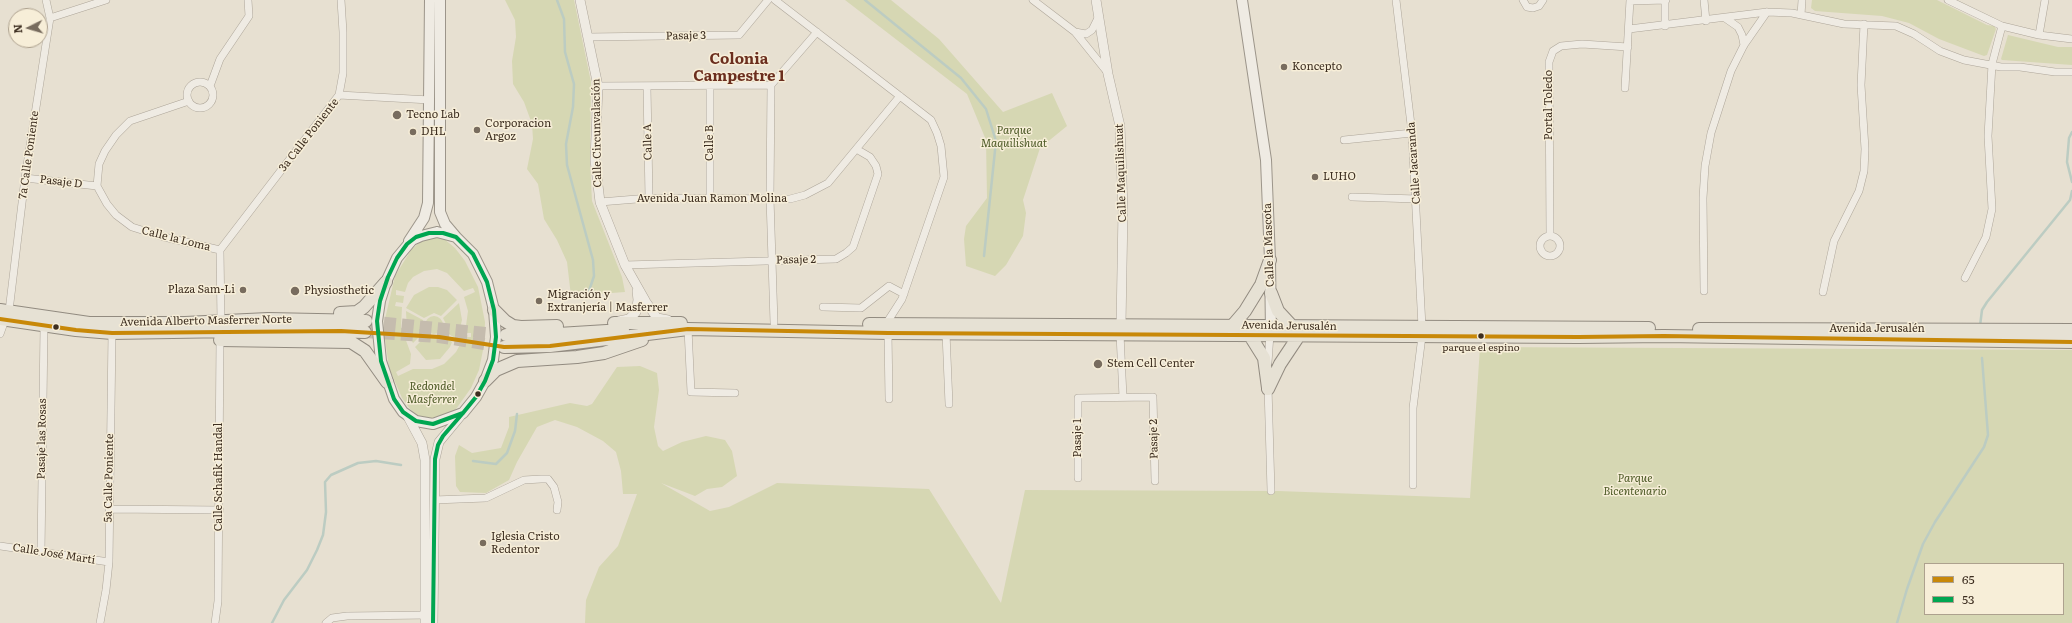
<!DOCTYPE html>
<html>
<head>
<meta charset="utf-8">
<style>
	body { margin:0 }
	#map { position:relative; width:2072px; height:623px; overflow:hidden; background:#e7e0d1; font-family:Literata,serif }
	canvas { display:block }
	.legend { position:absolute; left:1924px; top:563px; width:140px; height:52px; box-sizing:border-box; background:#f7eed8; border:1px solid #ada18e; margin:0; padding:5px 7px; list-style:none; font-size:12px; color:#3d2e20 }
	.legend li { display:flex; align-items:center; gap:8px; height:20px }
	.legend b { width:20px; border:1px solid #ada18e }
	.north { position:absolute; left:8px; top:8px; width:40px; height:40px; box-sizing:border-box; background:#f7eed8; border:1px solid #ada18e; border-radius:50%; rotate:265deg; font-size:11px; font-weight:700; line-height:16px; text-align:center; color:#3d2e20 }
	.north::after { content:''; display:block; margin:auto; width:14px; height:18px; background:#786c5e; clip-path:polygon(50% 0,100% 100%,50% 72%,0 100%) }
</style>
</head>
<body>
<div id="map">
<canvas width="2072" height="623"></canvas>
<ul class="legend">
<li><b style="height:5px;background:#c88808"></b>65</li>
<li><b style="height:5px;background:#00a651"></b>53</li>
</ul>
<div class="north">N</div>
</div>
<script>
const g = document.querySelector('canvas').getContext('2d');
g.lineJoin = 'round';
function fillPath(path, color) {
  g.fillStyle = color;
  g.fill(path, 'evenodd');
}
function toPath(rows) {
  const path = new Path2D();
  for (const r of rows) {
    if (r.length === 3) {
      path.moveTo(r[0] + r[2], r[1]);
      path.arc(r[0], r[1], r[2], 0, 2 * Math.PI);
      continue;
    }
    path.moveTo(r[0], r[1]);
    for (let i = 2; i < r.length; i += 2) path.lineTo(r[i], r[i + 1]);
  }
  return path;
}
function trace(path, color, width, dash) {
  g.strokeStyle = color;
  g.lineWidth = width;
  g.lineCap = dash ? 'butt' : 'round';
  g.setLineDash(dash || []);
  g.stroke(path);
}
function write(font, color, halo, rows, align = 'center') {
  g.font = font + ' Literata,serif';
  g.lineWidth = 3;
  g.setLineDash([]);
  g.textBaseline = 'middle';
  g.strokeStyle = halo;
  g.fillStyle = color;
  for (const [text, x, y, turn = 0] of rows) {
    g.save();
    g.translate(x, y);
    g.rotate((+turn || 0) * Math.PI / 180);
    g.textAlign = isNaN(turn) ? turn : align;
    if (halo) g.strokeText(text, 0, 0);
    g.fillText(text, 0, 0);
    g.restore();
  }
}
fillPath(toPath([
	[505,0,574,0,591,82,590,162,592,201,622,277,625,292,571,296,567,262,557,240,544,219,538,184,527,169,533,139,532,124,524,102,513,84,512,61,516,37,515,20],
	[845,0,891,0,939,39,1003,112,1052,93,1067,126,1040,148,1023,200,1026,213,1023,236,1006,265,995,276,966,266,964,239,966,226,987,198,986,140,967,94],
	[1812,0,1937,0,1987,25,1994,26,1996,29,1987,55,1984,56,1939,39,1909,23,1882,16,1815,11,1811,8],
	[2008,35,2058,47,2072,47,2072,65,2002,60,2001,59],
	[431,238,443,238,455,248,465,261,478,287,485,322,484,345,479,370,471,388,456,409,447,416,439,419,429,419,419,416,410,409,402,398,389,368,385,339,385,319,395,276,411,250,420,242],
	[437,269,447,273,464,291,473,288,475,292,464,297,468,311,465,333,471,333,471,337,464,337,456,352,444,364,432,369,413,369,398,376,396,372,410,364,411,354,401,327,402,307,395,306,396,302,403,303,404,296,396,295,396,290,405,292,408,283,413,277,424,271],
	[429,287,438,287,447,290,457,300,441,316,434,313,424,318,406,308,414,295],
	[459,303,462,320,459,332,455,338,444,331,446,324,443,318],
	[406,311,423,320,422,328,424,332,413,343,407,332],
	[434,325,9],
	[442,334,452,342,450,347,440,359,426,360,415,347,427,335,436,338],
	[1480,347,2072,350,2072,623,585,623,586,600,599,567,618,546,637,494,623,494,621,471,616,452,603,441,577,427,555,420,537,427,517,462,509,480,486,493,460,492,456,486,455,456,459,445,472,453,501,448,509,427,509,417,570,403,587,406,592,404,617,367,640,366,657,373,659,390,654,427,658,446,663,451,682,442,706,436,725,440,732,451,737,476,722,487,707,489,695,496,661,483,710,511,729,507,777,483,929,489,1001,603,1025,490,1278,491,1470,498],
	[1925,564,2063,564,2063,614,1925,614]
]), '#d6d7b3');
trace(toPath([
	[557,0,564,19,565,52,574,84,573,107,566,144,567,165,593,260,594,276,588,294],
	[865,0,961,78,986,109,996,141,984,256],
	[2072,132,2069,138,2067,162,2072,182],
	[1980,326,1982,310,1987,302,2070,200,2072,191],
	[473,461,496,464,507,453,515,431,517,414],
	[272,623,284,600,307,570,317,550,323,535,326,512,325,482,331,475,358,463,376,461,401,465],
	[1897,623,1907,589,1923,544,1935,522,1984,447,1988,435,1982,358]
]), '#bcccc2', 2.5);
trace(toPath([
	[366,321,506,335],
	[365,332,439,337,504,347]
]), '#c5bcae', 12, [12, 6]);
const minor = toPath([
	[775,0,931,120,937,133,941,146,944,177,902,299,886,324],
	[1033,0,1075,32,1108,73],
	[1396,0,1412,133,1422,327],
	[1523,0,1527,7,1533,8,1539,6,1543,0],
	[1704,0,1706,21],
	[1948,0,2002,26,2039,35,2072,39],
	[1630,1,1666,0],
	[1801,15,1802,0],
	[50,18,106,0],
	[1725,18,1738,27,1742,35,1744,45],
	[1665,26,1665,0],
	[1629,29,1767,12,1792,13,1844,24,1896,26,1914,34,1940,51,1964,60,2001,67,2020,67,2055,72,2072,72],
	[1075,32,1086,34,1092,30,1098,18],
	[2039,35,2045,0],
	[588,37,739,35,768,0],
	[200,95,13],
	[771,85,770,198,774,323],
	[210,86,220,59,249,16,248,0],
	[598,86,771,85,817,32],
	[647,87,649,198],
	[1625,88,1630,0],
	[339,95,430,100],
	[189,101,130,121,116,135,105,151,99,164,97,186,107,204,116,215,132,227,164,237,220,250],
	[1344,140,1412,133],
	[25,178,97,186],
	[1352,197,1417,199],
	[710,198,710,87],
	[600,202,649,198,790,199,805,195,828,183,900,96],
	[1550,235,1549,62,1553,51,1561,46,1582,44,1628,47],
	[1550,246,10],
	[220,250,339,95,343,73,343,32,341,0],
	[220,250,221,322],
	[625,265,836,259,846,253,853,247,878,174,876,166,870,157,858,150],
	[1965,278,1986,237,1992,209,1988,136,1992,64,2002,26],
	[1704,291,1703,198,1705,166,1711,133,1731,71,1744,45,1767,12],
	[1823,292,1834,241,1859,191,1864,171,1865,149,1861,85,1864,24],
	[823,307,861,308,889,286,904,294],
	[9,311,25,178,50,18,46,0],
	[688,329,691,392,735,393],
	[888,333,889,399],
	[946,333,949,404],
	[0,334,5,320],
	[1120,334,1123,397],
	[1268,363,1270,334],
	[1268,387,1271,491],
	[1078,478,1078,398,1153,397,1155,481],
	[1413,485,1413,408,1422,336],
	[434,500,486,498,524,480,541,479,548,479,554,487,558,502,557,510],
	[109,509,220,510],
	[0,546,109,562],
	[41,552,44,327],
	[100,623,106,590,109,562,112,333],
	[215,623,218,601,220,338],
	[326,623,332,618,347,616,429,615]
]);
const tertiary = toPath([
	[580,0,598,86,595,160,600,202,625,265,646,302,657,318,668,320],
	[1096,0,1108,74,1120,126,1123,210,1121,325],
	[619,321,629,319,636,312,638,300,637,291],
	[407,415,422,443,425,460,425,623],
	[433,623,435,459,439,442,463,413]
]);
const secondary = toPath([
	[440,0,440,212,445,224,456,237],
	[1242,0,1266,160,1270,260,1271,332],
	[437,232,456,237,473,254,487,282,494,310,496,337,493,360,485,381,476,397,463,413,433,424,416,421,403,412,394,399,381,361,377,321,380,301,386,282,397,258,412,240,421,236,437,232],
	[409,241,424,218,428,203,430,0]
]);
const primary = toPath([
	[1271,293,1278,311,1291,325],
	[0,310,89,323,185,323,268,319,366,321],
	[494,310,505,321,513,326,521,327,557,326],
	[340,313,357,312,364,307,386,282],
	[0,319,76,330,112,333,294,330,365,332],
	[614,323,681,323],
	[869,324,1649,328],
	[1233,325,1245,311,1261,285,1270,260],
	[1699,329,2072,330],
	[1249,334,1264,358,1268,388],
	[506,335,526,336,623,330],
	[220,340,351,342,365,351,387,382],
	[504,347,550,346,688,329,888,333,1578,337,1664,336,2072,342],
	[485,381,496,370,517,361,577,357,604,353,642,340],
	[1268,389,1280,364,1300,334]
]);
trace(minor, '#ada599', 8);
trace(tertiary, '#ada599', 10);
trace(secondary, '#9c958a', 12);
trace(primary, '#928b80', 14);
trace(minor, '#efebe3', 7);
trace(tertiary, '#efebe3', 9);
trace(secondary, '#efebe3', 10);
trace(primary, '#e6e1d4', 12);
trace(toPath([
	[0,319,76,330,112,333,341,331,439,337,504,347,550,346,688,329,888,333,1578,337,1664,336,2072,342]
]), '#c88808', 4);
trace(toPath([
	[433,623,435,459,438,445,443,436,463,413,476,397,485,381,493,360,496,337,494,310,487,282,473,254,456,237,443,233,429,233,416,237,407,244,397,258,388,277,380,301,377,321,381,361,394,399,403,412,416,421,433,424,463,413]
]), '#00a651', 4);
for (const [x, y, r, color] of [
	[1284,67,4,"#786c5e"],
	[397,115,5,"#786c5e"],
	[477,130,4,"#786c5e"],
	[413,132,4,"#786c5e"],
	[1315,177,4,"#786c5e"],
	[243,290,4,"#786c5e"],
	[295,291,5,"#786c5e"],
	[539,301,4,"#786c5e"],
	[56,327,3.5,"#3d2e20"],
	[1481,336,3.5,"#3d2e20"],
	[1098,364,5,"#786c5e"],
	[478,394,3.5,"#3d2e20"],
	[483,543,4,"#786c5e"]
]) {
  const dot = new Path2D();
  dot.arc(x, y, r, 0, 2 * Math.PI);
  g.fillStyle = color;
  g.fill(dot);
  trace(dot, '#f7eed8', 1.5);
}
write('10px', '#3d2e20', '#f7eed8', [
	["parque el espino",1481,348]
]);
write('11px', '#3d2e20', '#f7eed8', [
	["Pasaje 3",686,36,-1],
	["Portal Toledo",1549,105,-90],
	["Calle Circunvalación",597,133,-91],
	["3a Calle Poniente",309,135,-52],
	["Calle A",648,142,-91],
	["Calle B",710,143,-90],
	["7a Calle Poniente",29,155,-82],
	["Calle Jacaranda",1414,163,-94],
	["Calle Maquilishuat",1121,173,-92],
	["Pasaje D",61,182,7],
	["Avenida Juan Ramon Molina",712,199],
	["Calle la Loma",176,239,14],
	["Calle la Mascota",1269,245,-92],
	["Pasaje 2",796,260,-1],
	["Avenida Alberto Masferrer Norte",206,321,-1],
	["Avenida Jerusalén",1289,326,1],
	["Avenida Jerusalén",1877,329],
	["Pasaje 1",1078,438,-90],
	["Pasaje las Rosas",42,439,-89],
	["Pasaje 2",1154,439,-91],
	["Calle Schafik Handal",219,477,-90],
	["5a Calle Poniente",109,478,-89],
	["Calle José Martí",54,554,9]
]);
write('11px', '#3d2e20', '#f7eed8', [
	["Koncepto",1292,67],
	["Tecno Lab",406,115],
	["Corporacion",485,124],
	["Argoz",485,137],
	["DHL",421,132],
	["LUHO",1323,177],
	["Plaza Sam-Li",235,290,"right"],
	["Physiosthetic",304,291],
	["Migración y",547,295],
	["Extranjería | Masferrer",547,308],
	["Stem Cell Center",1107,364],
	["Iglesia Cristo",491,537],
	["Redentor",491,550]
], 'left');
write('italic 11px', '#4d5a26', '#f7eed8', [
	["Parque",1014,131],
	["Maquilishuat",1014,144],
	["Redondel",432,387],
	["Masferrer",432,400],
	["Parque",1635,479],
	["Bicentenario",1635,492]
]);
write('bold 15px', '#6b2e1e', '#f7eed8', [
	["Colonia",739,60],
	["Campestre 1",739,77]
]);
</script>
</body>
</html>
